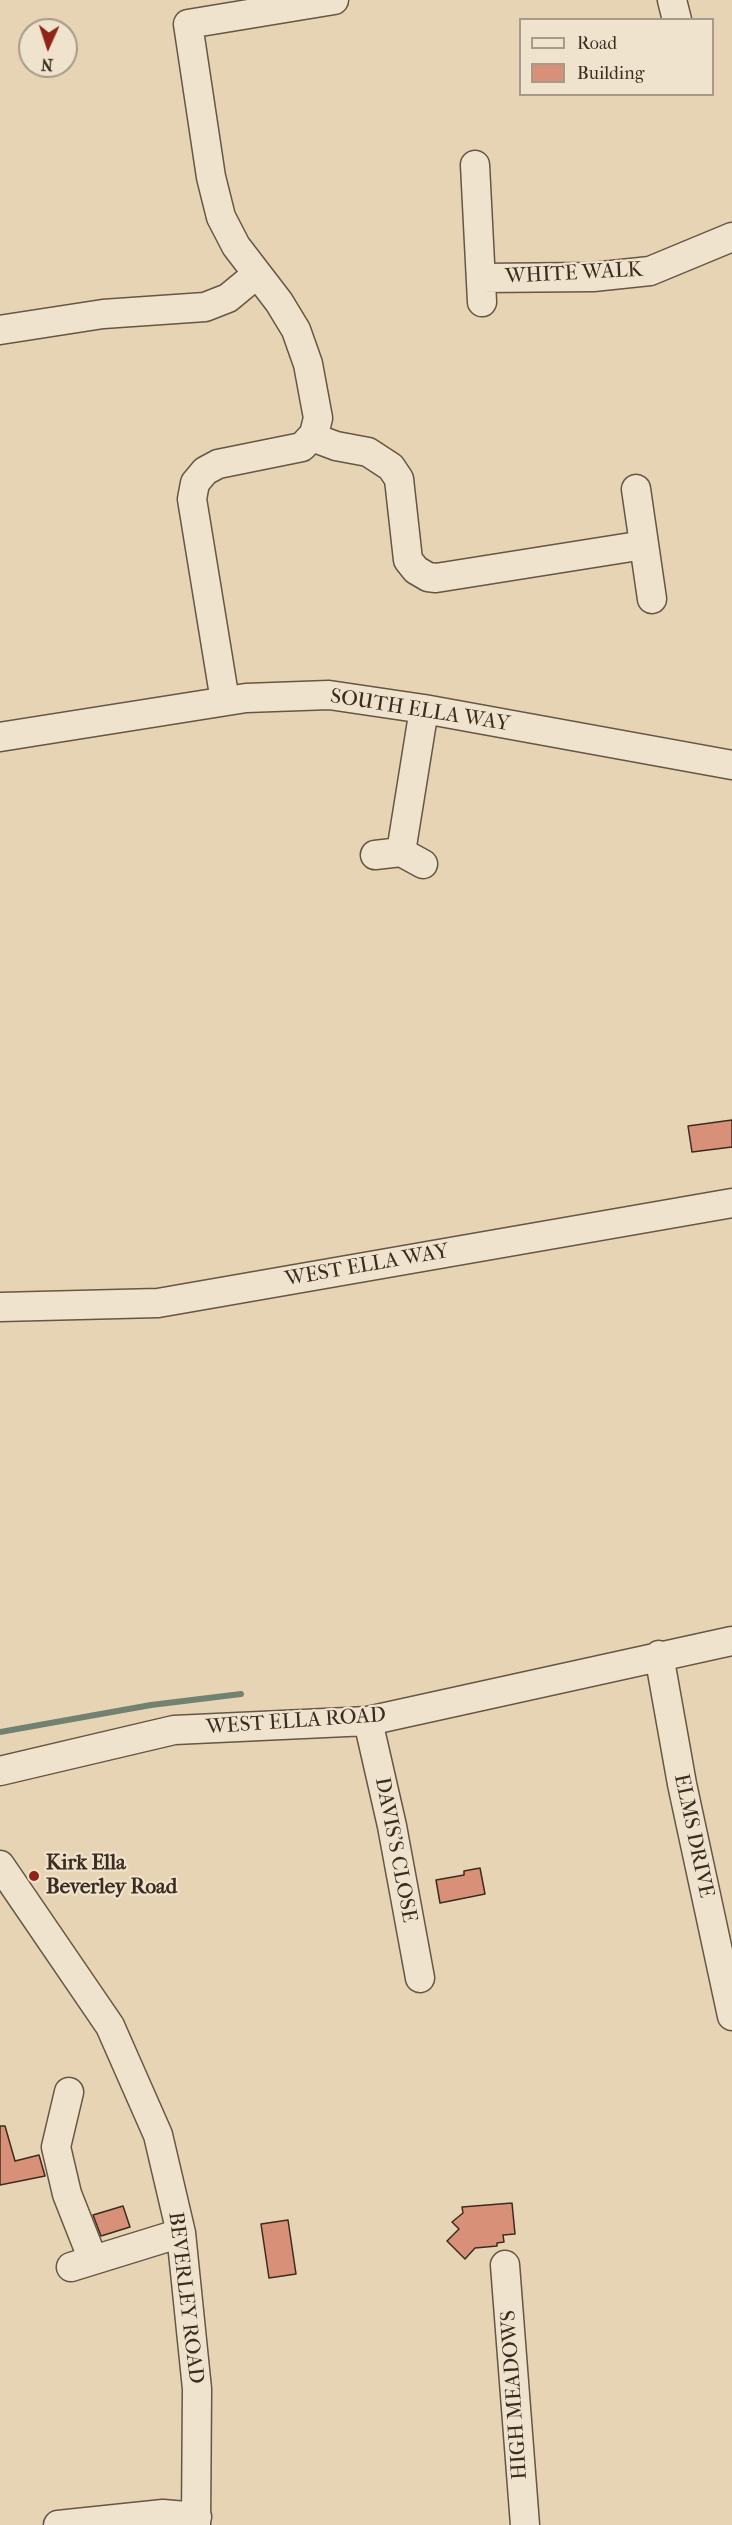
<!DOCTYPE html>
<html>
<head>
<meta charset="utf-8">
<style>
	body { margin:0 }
	#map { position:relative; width:732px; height:2525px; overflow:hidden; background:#e7d4b4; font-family:"IM FELL French Canon",serif }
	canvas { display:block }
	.legend { position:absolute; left:519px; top:18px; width:195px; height:78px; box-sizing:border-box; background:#efe3ce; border:2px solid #a79a88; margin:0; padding:8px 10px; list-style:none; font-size:18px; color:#3b2c1f }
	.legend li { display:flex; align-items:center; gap:12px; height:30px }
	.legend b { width:30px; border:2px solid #a79a88 }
	.north { position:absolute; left:18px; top:18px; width:60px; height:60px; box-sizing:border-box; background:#efe3ce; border:2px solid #a79a88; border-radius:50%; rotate:183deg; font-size:16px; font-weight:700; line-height:24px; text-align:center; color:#3b2c1f }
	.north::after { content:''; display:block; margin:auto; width:21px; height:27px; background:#8f2418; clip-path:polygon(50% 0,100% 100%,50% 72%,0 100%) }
</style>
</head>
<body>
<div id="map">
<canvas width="732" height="2525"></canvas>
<ul class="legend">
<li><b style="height:8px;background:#efe3ce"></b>Road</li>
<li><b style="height:16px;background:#d89079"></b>Building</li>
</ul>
<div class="north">N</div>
</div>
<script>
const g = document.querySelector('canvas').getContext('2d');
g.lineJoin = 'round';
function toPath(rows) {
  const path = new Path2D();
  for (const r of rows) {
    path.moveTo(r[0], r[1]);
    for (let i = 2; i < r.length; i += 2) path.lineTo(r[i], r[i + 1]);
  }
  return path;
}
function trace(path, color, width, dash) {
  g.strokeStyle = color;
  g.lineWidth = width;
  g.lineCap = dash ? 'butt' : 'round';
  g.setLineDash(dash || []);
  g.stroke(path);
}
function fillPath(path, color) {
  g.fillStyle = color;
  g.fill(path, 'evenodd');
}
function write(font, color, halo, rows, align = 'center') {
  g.font = font + ' "IM FELL French Canon",serif';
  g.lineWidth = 4.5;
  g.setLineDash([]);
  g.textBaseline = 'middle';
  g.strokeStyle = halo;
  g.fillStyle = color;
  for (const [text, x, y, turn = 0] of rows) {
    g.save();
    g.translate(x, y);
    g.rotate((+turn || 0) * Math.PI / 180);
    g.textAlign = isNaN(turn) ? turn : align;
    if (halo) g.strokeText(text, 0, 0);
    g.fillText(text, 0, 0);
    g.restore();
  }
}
trace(toPath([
	[0,1732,151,1705,241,1694]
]), '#728172', 6);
const building = toPath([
	[732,1120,732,1147,692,1152,688,1126,732,1120],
	[480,1868,485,1894,440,1903,436,1880,464,1875,464,1871,480,1868],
	[0,2126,5,2126,15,2161,39,2155,45,2176,0,2185,0,2126],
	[512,2203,515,2234,503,2235,504,2242,497,2243,497,2246,475,2248,465,2259,447,2241,459,2229,452,2222,463,2213,462,2207,512,2203],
	[123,2206,130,2227,101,2236,93,2215,123,2206],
	[288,2220,296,2274,269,2278,261,2224,288,2220]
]);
fillPath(building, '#d89079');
trace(building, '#3b2c1f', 1.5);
const minor = toPath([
	[672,0,677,20],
	[475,165,482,302],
	[481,278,593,277,650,271,732,237],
	[0,330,103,314,205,307,228,298,257,274],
	[312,437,336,446,368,452,391,467,399,479,408,560,416,570,428,577,436,578,644,545],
	[636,489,652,599],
	[225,701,192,499,195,483,205,471,218,464,302,447,314,434,318,418,308,364,296,330,279,302,236,246,221,217,211,177,188,24,334,0],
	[0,737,246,698,329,695,424,709,732,765],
	[401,852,424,709],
	[375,855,401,852,423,864],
	[0,1307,158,1303,732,1203],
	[659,1655,682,1784,732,2016],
	[368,1721,392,1826,420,1978],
	[0,1771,174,1730,368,1721,732,1641],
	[0,1865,110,2026,158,2135,181,2233,197,2389,196,2525],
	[69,2092,56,2147,67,2194,93,2260],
	[505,2265,525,2525],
	[71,2267,181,2233],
	[58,2525,163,2514,197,2517]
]);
trace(minor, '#665644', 31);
trace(minor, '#efe3ce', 28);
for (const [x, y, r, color] of [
	[34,1876,6,"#8f2418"]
]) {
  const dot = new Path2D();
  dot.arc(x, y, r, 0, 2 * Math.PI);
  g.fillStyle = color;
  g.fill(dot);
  trace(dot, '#efe3ce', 2);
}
write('21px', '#3b2c1f', '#efe3ce', [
	["WHITE WALK",574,274,-3],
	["SOUTH ELLA WAY",420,711,9],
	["WEST ELLA WAY",367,1266,-10],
	["WEST ELLA ROAD",296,1722,-4],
	["ELMS DRIVE",693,1836,78],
	["DAVIS'S CLOSE",395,1850,79],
	["BEVERLEY ROAD",185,2298,83],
	["HIGH MEADOWS",515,2395,-94]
]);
write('bold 21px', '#3b2c1f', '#efe3ce', [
	["Kirk Ella",46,1864],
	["Beverley Road",46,1888]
], 'left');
</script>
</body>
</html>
